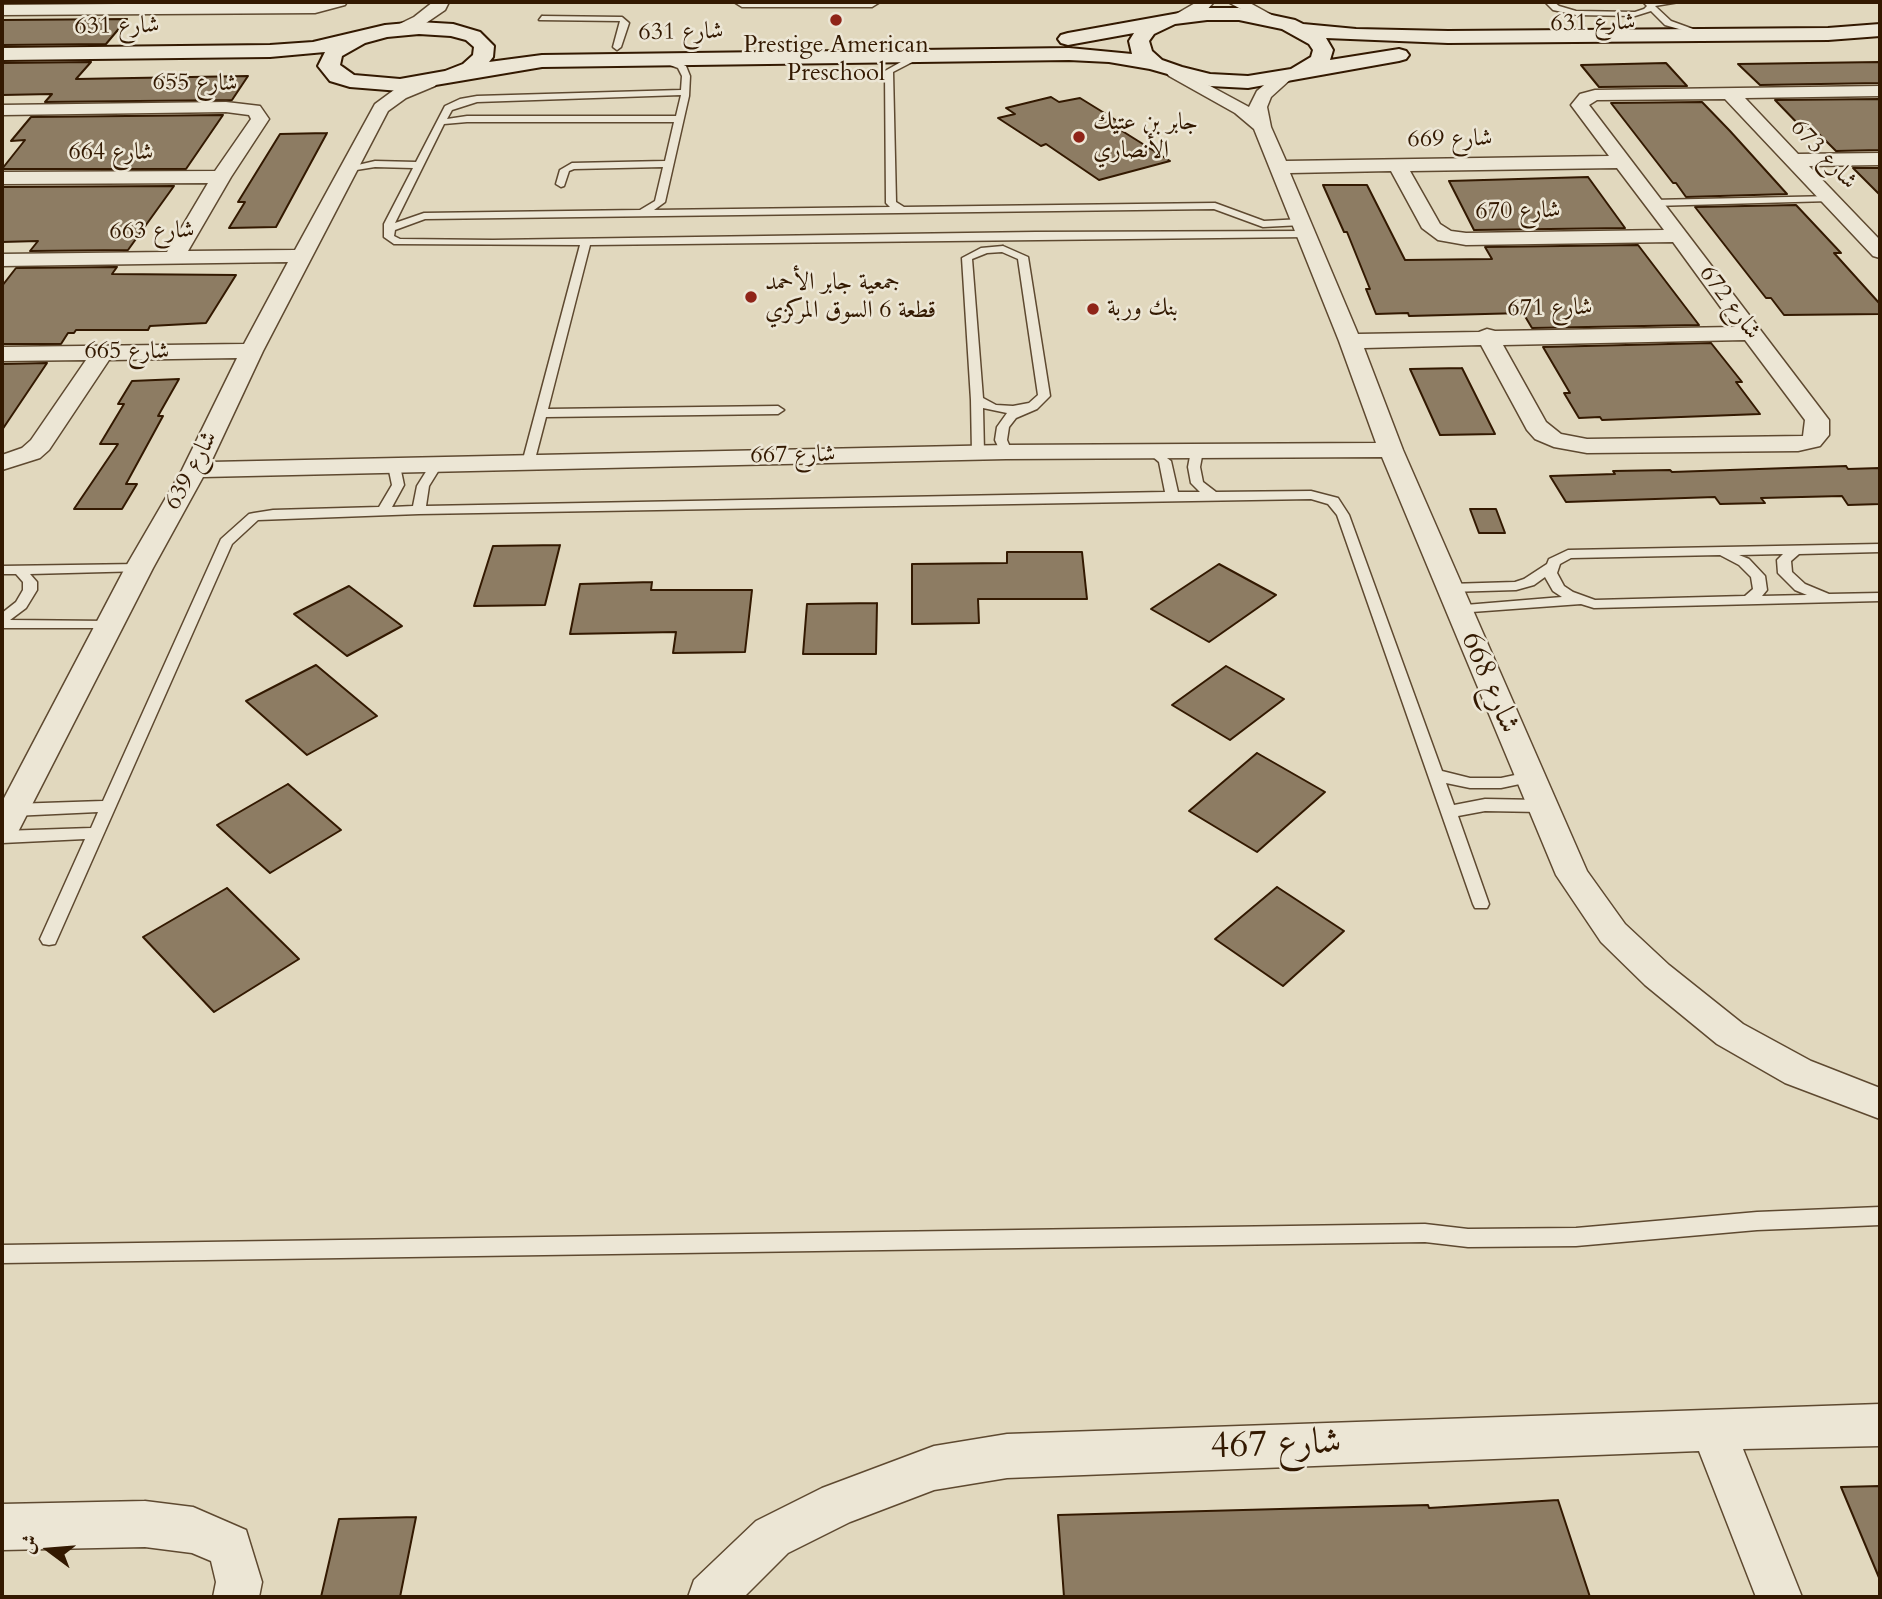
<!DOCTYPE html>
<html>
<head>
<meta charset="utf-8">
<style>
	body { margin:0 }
	#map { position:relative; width:1882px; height:1599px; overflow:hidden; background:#e1d8be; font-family:Cardo,Amiri,serif }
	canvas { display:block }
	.frame { position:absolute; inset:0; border:4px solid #331901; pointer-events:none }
	.north { position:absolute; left:14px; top:1515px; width:70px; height:70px; -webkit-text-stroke:5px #ece6d5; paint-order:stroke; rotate:286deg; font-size:19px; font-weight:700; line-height:28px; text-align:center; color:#331901 }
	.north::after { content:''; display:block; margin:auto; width:24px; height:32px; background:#331901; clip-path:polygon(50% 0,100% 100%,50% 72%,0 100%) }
</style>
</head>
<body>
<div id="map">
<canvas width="1882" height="1599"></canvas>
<div class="frame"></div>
<div class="north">ش</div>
</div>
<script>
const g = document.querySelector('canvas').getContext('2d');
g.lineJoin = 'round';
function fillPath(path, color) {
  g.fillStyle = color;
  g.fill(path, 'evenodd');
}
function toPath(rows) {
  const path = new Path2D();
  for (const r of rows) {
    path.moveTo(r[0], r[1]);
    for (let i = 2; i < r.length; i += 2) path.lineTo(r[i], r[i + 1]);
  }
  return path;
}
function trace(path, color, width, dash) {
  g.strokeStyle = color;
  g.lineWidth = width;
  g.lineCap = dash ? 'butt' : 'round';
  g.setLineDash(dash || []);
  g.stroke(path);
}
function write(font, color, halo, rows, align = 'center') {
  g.font = font + ' Cardo,Amiri,serif';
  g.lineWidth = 5;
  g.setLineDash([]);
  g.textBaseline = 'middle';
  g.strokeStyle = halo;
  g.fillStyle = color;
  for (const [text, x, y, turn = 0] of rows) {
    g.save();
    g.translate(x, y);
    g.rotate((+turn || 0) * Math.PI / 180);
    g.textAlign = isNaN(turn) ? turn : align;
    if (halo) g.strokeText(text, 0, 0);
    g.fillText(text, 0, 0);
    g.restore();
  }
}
const building = toPath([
	[127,19,106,44,2,45,2,20,127,19],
	[91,62,76,79,248,76,232,100,45,102,52,94,2,95,2,63,91,62],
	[1880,62,1880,83,1760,85,1738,64,1880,62],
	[1666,63,1687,86,1599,87,1581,65,1666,63],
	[1051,97,1059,102,1080,98,1127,127,1119,129,1170,161,1099,180,1046,144,1041,146,998,118,1015,114,1006,108,1051,97],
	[1880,99,1880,150,1836,151,1814,129,1803,129,1775,100,1880,99],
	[1702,102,1730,131,1787,194,1686,197,1676,183,1673,183,1611,103,1702,102],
	[223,115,186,169,2,169,25,140,11,141,31,117,223,115],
	[327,133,276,227,229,228,245,202,238,202,280,134,327,133],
	[1853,168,1880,168,1880,195,1853,168],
	[1588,177,1625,228,1474,230,1449,181,1588,177],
	[1323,185,1367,185,1405,260,1492,259,1485,247,1638,245,1699,325,1532,328,1523,313,1409,316,1408,313,1376,314,1366,289,1370,289,1347,232,1344,232,1323,185],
	[174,186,128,250,30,251,38,241,2,242,2,187,174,186],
	[1796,205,1841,253,1834,253,1880,304,1880,314,1784,315,1771,298,1766,298,1695,207,1796,205],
	[117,267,112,274,236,275,206,323,150,326,148,330,76,330,74,333,68,333,61,344,2,344,2,286,16,268,117,267],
	[1711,343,1742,382,1736,382,1760,414,1602,420,1600,417,1579,418,1564,393,1570,393,1543,347,1711,343],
	[47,363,2,430,2,364,47,363],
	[1462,368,1495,434,1440,435,1410,369,1462,368],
	[179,379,158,416,163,416,126,484,137,484,122,509,74,509,118,444,100,444,124,404,118,404,132,381,179,379],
	[1846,466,1848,469,1880,468,1880,504,1848,505,1842,496,1761,498,1765,503,1720,504,1715,497,1566,502,1550,476,1615,474,1613,471,1670,470,1672,472,1846,466],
	[1470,509,1496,509,1505,533,1479,533,1470,509],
	[560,545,545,605,474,606,493,546,560,545],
	[1007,552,1082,552,1087,599,978,599,979,623,912,624,912,564,1007,563,1007,552],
	[1219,564,1276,595,1209,642,1151,609,1219,564],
	[652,582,651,590,752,590,745,652,673,653,676,632,570,634,580,584,652,582],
	[349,586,402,626,347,656,294,614,349,586],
	[877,603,876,654,803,654,807,604,877,603],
	[316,665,377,716,307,755,246,701,316,665],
	[1226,666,1284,699,1230,740,1172,705,1226,666],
	[1257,753,1325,792,1257,852,1189,811,1257,753],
	[288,784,341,830,270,873,217,825,288,784],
	[1277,887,1344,931,1283,986,1215,939,1277,887],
	[227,888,299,959,214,1012,143,937,227,888],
	[1880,1486,1880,1580,1841,1487,1880,1486],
	[1558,1500,1590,1597,1064,1597,1058,1515,1428,1505,1429,1508,1558,1500],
	[416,1517,400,1597,321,1597,339,1519,416,1517]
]);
fillPath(building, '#8d7c63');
trace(building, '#331901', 2);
const lane = toPath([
	[1545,2,1554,2,1559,6,1576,11,1635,12,1644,9,1647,6,1643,2,1679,2,1655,6,1671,21,1704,33,1700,35,1665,25,1651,11,1635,16,1576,15,1553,10,1545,2],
	[542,16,622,17,629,23,621,47,617,50,613,47,620,21,539,20,542,16],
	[915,54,919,57,918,59,893,72,896,202,904,207,1215,203,1264,221,1302,219,1307,222,1302,225,1263,227,1214,209,425,219,395,230,394,236,400,239,493,240,1035,232,1307,231,1312,234,1307,237,590,245,548,409,778,406,784,410,778,414,546,417,534,463,528,467,522,463,580,245,394,244,384,237,384,224,413,168,375,167,350,171,345,168,375,161,416,162,445,106,460,99,477,96,681,90,682,76,678,68,662,62,662,58,665,57,686,66,690,76,689,96,665,202,654,210,890,207,886,203,885,71,915,54],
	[681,95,676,116,467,116,447,119,452,110,477,102,681,95],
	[467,122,674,122,665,161,572,163,560,170,556,184,561,187,564,186,569,171,574,169,663,167,655,201,640,210,424,213,395,223,444,124,467,122],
	[1834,196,1834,200,1830,201,1653,206,1648,203,1653,200,1834,196],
	[1003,246,1028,257,1050,396,1037,409,1016,418,1009,427,1007,440,1012,452,1006,456,1002,455,995,440,997,427,1007,413,983,408,984,453,978,457,972,453,971,400,962,258,981,248,1003,246],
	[1002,252,1018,259,1038,395,1029,403,1013,406,996,405,983,398,972,259,987,253,1002,252],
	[1152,447,1171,461,1178,492,1200,492,1191,483,1188,467,1191,451,1197,447,1203,451,1200,467,1203,482,1216,492,1311,491,1338,498,1349,515,1442,771,1470,778,1501,778,1529,772,1537,777,1534,781,1501,788,1470,788,1446,783,1454,805,1485,799,1541,800,1549,806,1541,812,1485,811,1458,816,1489,904,1487,908,1475,908,1473,904,1337,515,1328,504,1311,499,419,514,258,520,232,544,55,944,49,945,43,944,40,939,85,839,2,843,2,831,91,828,98,812,13,816,5,810,13,804,103,801,221,539,249,514,254,513,273,510,379,507,392,485,388,466,390,463,394,462,400,466,404,485,392,507,413,506,417,486,432,462,436,461,442,465,429,486,426,506,1165,492,1159,462,1146,451,1152,447],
	[1880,544,1880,552,1799,554,1791,561,1792,572,1805,584,1829,594,1880,593,1880,601,1594,608,1581,604,1458,613,1453,612,1451,609,1453,606,1562,597,1553,591,1545,577,1534,585,1516,590,1449,592,1442,588,1449,584,1515,582,1524,579,1547,564,1549,559,1568,550,1880,544],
	[1783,554,1777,560,1778,573,1795,590,1807,595,1762,596,1767,590,1765,576,1749,559,1739,555,1783,554],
	[1720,555,1739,565,1751,577,1753,589,1745,596,1595,600,1573,592,1564,586,1557,573,1560,564,1571,558,1720,555],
	[139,564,144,565,146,568,144,571,30,574,37,582,37,590,26,608,10,620,108,621,113,622,115,625,113,628,2,628,2,613,16,602,23,590,23,582,16,574,2,574,2,566,139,564],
	[1880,1207,1880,1225,1757,1230,1576,1246,1468,1247,1425,1242,2,1263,2,1245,1425,1224,1468,1229,1576,1228,1757,1212,1880,1207]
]);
const street = toPath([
	[347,2,345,5,315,13,2,15,2,5,347,2],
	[433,2,449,2,445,10,426,23,395,35,387,30,414,17,433,2],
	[734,2,880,2,872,7,742,7,734,2],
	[1197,2,1214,2,1204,13,1185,20,1173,20,1171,17,1197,2],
	[1228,2,1248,2,1279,19,1277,22,1265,22,1228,2],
	[1175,67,1249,107,1257,91,1277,74,1289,74,1292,78,1271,97,1267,107,1271,127,1286,161,1609,156,1571,105,1580,94,1595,90,1880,86,1880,96,1745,98,1798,154,1880,153,1880,165,1809,166,1880,240,1880,258,1873,256,1725,99,1597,100,1589,105,1829,420,1829,435,1820,446,1798,451,1587,453,1554,447,1535,439,1527,430,1481,345,1364,348,1403,450,1587,871,1625,924,1669,965,1743,1024,1811,1061,1880,1088,1880,1119,1785,1083,1717,1044,1645,985,1601,942,1556,875,1382,457,1006,459,203,477,153,568,18,832,13,840,2,843,2,802,125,568,182,470,237,358,109,360,49,450,40,458,2,470,2,455,22,448,31,440,86,360,2,361,2,347,244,344,288,262,2,266,2,254,167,252,208,183,2,184,2,172,215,171,251,119,249,115,226,112,2,115,2,105,226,102,260,106,269,119,231,177,188,251,295,250,375,104,394,90,423,78,435,78,438,82,435,86,406,98,388,111,263,351,211,462,1006,445,1376,443,1339,341,1254,129,1235,113,1169,76,1166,72,1169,68,1175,67],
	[1617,168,1664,230,1466,233,1451,231,1440,224,1410,171,1617,168],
	[1391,171,1422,228,1438,240,1466,245,1673,242,1735,327,1495,331,1487,329,1479,332,1358,334,1290,173,1391,171],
	[1745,340,1805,420,1803,436,1587,439,1561,434,1546,422,1503,345,1745,340],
	[1880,1404,1880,1446,1743,1449,1802,1597,1756,1597,1699,1451,1007,1478,934,1490,850,1522,788,1553,744,1597,688,1597,694,1580,756,1521,822,1488,934,1446,1007,1434,1880,1404],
	[145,1501,193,1507,246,1530,262,1582,259,1597,213,1597,216,1582,211,1561,192,1553,145,1547,2,1550,2,1504,145,1501]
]);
const secondary = toPath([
	[1207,8,1239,8,1295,20,1303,24,1356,29,1448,31,1828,28,1880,24,1880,36,1828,40,1448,43,1326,38,1333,50,1330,60,1399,49,1406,51,1409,55,1406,59,1399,61,1248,88,1210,86,1150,69,1109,62,1069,60,542,67,400,91,350,87,330,81,318,66,325,52,270,57,2,60,2,48,270,45,313,42,385,25,419,22,453,24,480,32,494,46,493,57,489,62,542,55,1069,48,1132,54,1129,41,1134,33,1068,45,1061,43,1058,39,1061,35,1068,33,1207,8],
	[1207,20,1239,20,1282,29,1309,44,1313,50,1311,57,1291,69,1248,76,1210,74,1182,67,1162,60,1152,51,1149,41,1154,34,1175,24,1207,20],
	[419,34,451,36,466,40,474,47,473,55,463,64,445,71,400,79,354,75,340,65,342,56,365,43,387,37,419,34]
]);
trace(lane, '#5e4930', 3);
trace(street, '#5e4930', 3);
trace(secondary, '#331901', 4);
fillPath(lane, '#ece6d5');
fillPath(street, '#ece6d5');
fillPath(secondary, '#ece6d5');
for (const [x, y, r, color] of [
	[836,20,7,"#8f2418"],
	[1079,137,7,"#8f2418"],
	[751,297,7,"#8f2418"],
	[1093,309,7,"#8f2418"]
]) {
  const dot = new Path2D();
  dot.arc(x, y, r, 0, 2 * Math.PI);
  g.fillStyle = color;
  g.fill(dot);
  trace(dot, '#ece6d5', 2.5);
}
write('24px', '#331901', '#ece6d5', [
	["شارع 631",1593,24,-1],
	["شارع 631",117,27,-1],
	["شارع 631",681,33,-1],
	["شارع 655",195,84,1],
	["شارع 669",1450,140,-1],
	["شارع 664",111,153],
	["شارع 673",1823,155,47],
	["شارع 670",1518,212,-1],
	["شارع 663",152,232,-1],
	["شارع 672",1729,303,53],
	["شارع 671",1550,309,-1],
	["شارع 665",127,352],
	["شارع 667",793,456,-1],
	["شارع 639",192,471,-62]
]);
write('24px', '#331901', '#ece6d5', [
	["Prestige American",836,46,"center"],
	["Preschool",836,74,"center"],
	["جابر بن عتيك",1093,123],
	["الأنصاري",1093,151],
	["جمعية جابر الأحمد",765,283],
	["قطعة 6 السوق المركزي",765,311],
	["بنك وربة",1107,309]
], 'left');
write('30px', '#331901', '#ece6d5', [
	["شارع 668",1489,683,67]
]);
write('37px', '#331901', '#ece6d5', [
	["شارع 467",1276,1446,-2]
]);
</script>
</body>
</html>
